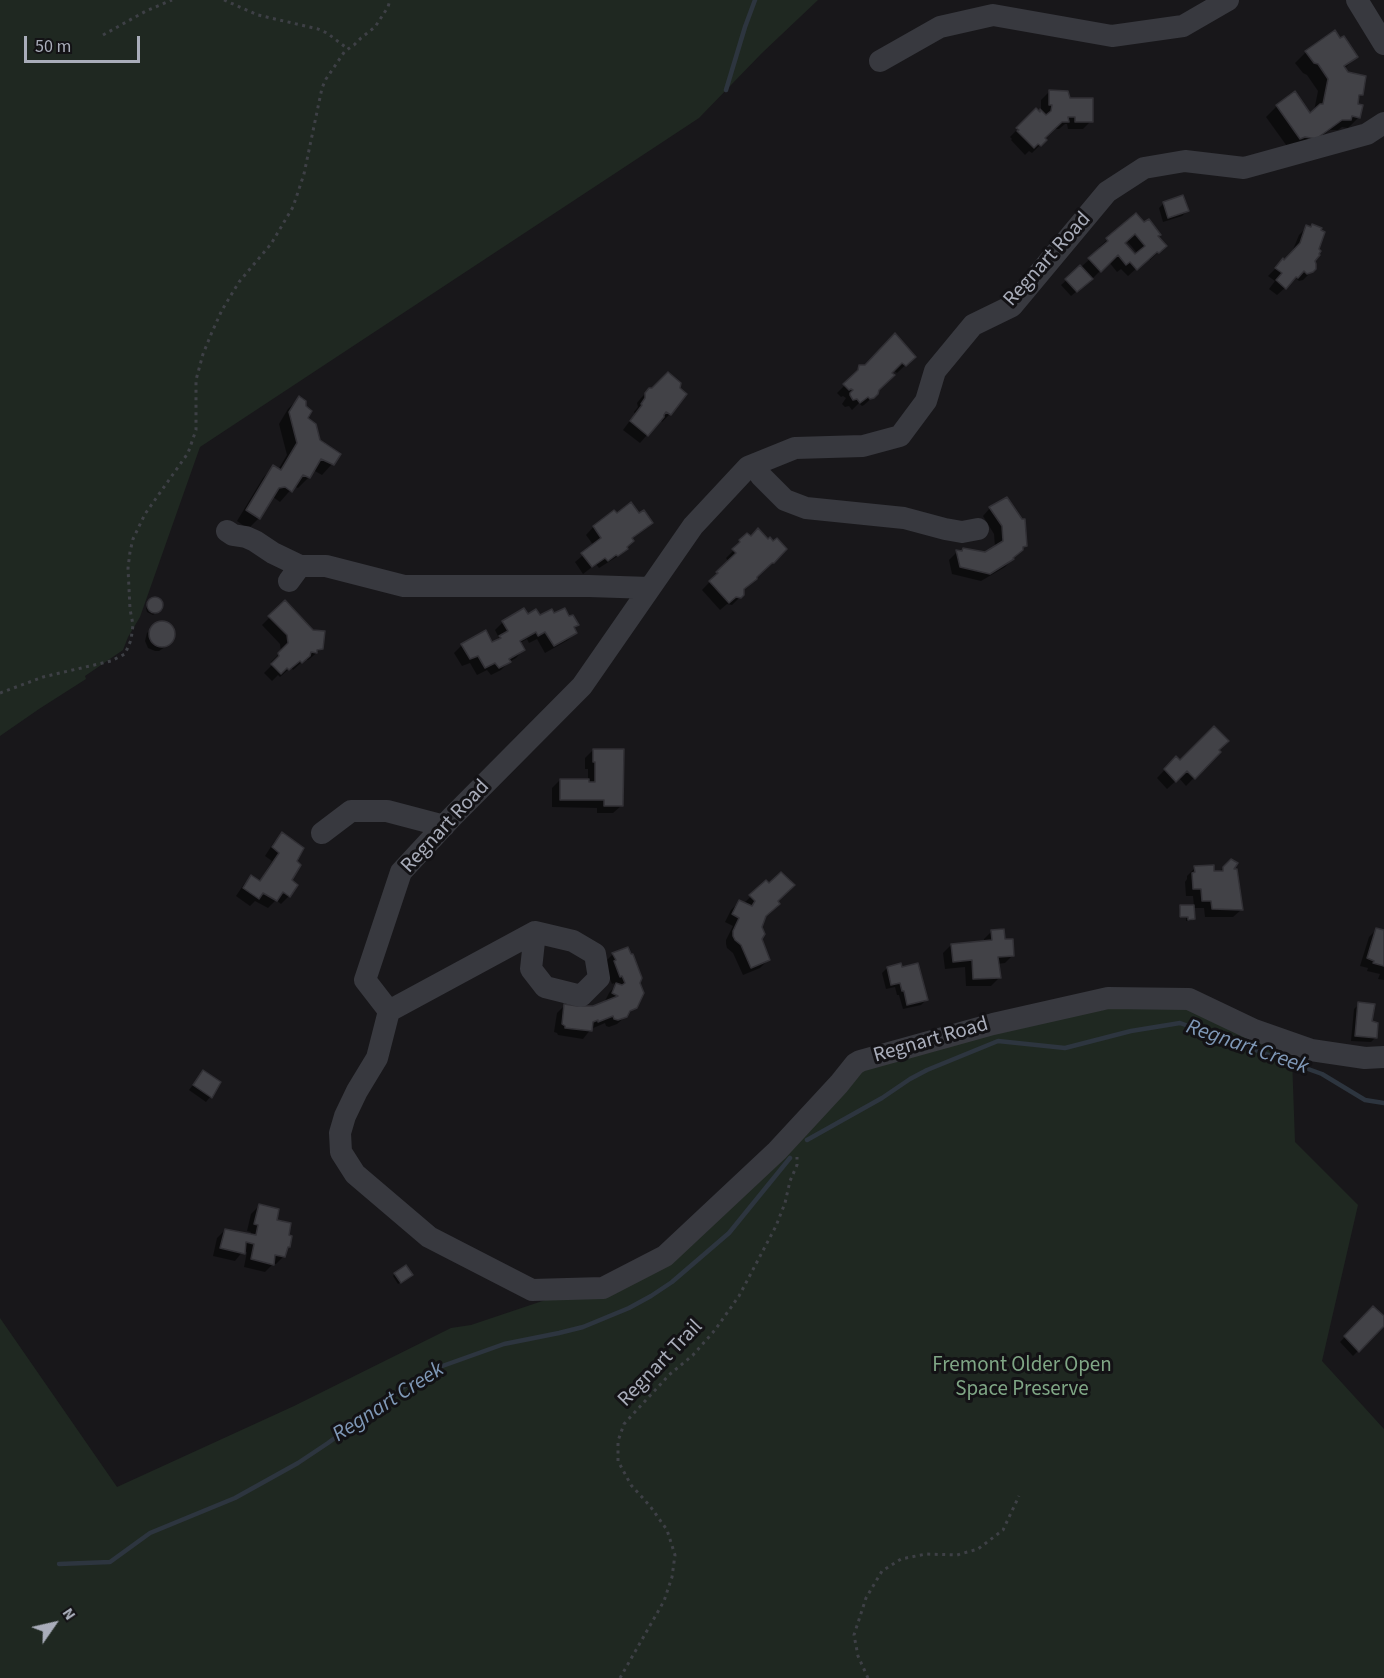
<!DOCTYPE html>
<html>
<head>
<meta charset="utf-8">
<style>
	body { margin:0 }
	#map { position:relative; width:1384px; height:1678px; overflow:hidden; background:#18171a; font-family:"Source Sans 3",sans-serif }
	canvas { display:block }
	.north { position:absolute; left:24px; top:1594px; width:60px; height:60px; -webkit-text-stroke:4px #131215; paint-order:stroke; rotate:56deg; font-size:16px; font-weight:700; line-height:24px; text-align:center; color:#a9adba }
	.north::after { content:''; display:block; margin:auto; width:21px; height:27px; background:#a9adba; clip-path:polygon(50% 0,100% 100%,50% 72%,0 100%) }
	.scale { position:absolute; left:24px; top:36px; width:116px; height:27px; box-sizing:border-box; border:3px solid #a9adba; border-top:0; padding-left:8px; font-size:18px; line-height:21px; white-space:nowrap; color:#a9adba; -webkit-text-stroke:4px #131215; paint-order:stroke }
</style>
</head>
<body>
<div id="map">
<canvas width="1384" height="1678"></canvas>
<div class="north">N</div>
<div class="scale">50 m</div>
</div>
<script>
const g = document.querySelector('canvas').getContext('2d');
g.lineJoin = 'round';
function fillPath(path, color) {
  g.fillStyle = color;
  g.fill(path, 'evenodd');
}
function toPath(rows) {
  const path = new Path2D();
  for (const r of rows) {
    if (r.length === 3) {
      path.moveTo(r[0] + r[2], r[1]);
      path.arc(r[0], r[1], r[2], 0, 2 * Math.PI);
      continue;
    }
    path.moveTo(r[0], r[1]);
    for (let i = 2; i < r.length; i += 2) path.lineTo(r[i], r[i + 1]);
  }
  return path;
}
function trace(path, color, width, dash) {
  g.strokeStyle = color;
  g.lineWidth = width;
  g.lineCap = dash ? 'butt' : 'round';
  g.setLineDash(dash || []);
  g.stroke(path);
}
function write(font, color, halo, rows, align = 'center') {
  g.font = font + ' "Source Sans 3",sans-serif';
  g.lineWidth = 6;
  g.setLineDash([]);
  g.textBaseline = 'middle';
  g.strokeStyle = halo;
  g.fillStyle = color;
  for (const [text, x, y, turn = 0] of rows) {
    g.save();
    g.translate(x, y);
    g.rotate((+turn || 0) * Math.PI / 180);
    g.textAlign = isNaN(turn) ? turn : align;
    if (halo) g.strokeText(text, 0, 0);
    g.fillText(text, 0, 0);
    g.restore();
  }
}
fillPath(toPath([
	[0,0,818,0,762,53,699,118,200,447,140,617,128,637,123,650,85,676,86,679,39,709,0,736],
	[1191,994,1259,1027,1292,1058,1295,1142,1358,1205,1322,1361,1384,1429,1384,1678,0,1678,0,1318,117,1487,294,1406,451,1328,471,1325,599,1282,663,1253,869,1052]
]), '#1f2821');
fillPath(toPath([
	[1306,52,1356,57,1344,69,1362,94,1357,99,1359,117,1348,128,1342,127,1338,130,1330,130,1304,149,1289,149,1266,117,1277,106,1310,115,1314,111,1318,91,1307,75,1303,73,1295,63],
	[1049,92,1069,99,1091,121,1083,129,1068,129,1067,124,1065,124,1059,129,1052,129,1043,138,1045,140,1032,153,1029,151,1025,155,1011,140,1012,139,1010,137,1036,110,1039,112,1041,110,1041,100],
	[1164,203,1187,211,1182,216,1163,222,1159,208],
	[1135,215,1165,246,1150,260,1148,258,1128,276,1121,269,1117,272,1109,262,1092,279,1071,296,1061,285,1101,249,1099,247,1107,240],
	[1127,241,1138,254,1135,257,1124,244],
	[1307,227,1313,261,1312,271,1303,280,1299,281,1296,278,1277,295,1269,289,1275,281,1268,276,1292,252,1299,235],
	[914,357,897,373,893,370,877,390,877,393,864,405,862,406,859,403,852,410,849,406,845,407,842,404,846,398,843,396,841,397,837,393,851,379,852,375,860,367],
	[653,389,670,414,662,422,660,420,640,443,623,430,635,414,634,412,638,407,637,403,641,398,649,390],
	[299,398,306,419,319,441,339,454,332,464,322,475,313,470,309,477,298,488,294,486,280,502,273,497,259,518,248,529,237,521,263,478,273,467,278,470,287,455,279,424,288,409],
	[990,508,1025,546,1005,567,981,581,952,574,949,560,957,552,960,552,963,549,985,553,995,547,994,534,983,516],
	[616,515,639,516,651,522,631,539,626,548,618,556,599,568,596,564,583,574,575,562,594,546,586,535,596,524],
	[747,535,768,541,785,549,743,590,743,594,732,605,727,604,720,610,702,590,729,562,726,558,733,551,732,549],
	[155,599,159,600,161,603,160,609,153,615,147,612,146,608,148,604],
	[285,602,322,648,313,656,308,660,304,660,293,670,291,667,280,677,278,675,272,681,264,673,272,665,271,662,281,652,280,644,262,625],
	[553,615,568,618,577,624,573,628,576,632,568,640,545,653,537,639,529,643,527,639,520,643,523,650,516,658,509,662,501,670,491,675,487,670,477,675,470,663,462,666,454,653,462,645,493,644,499,638,495,630,503,622,527,616,539,617],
	[158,623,166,623,169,625,174,635,171,642,165,647,159,651,155,651,148,648,145,641,147,633],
	[593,750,621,806,613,813,597,813,597,808,552,807,552,788,560,780,588,780,588,769,585,769,585,758],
	[1218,750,1219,752,1186,786,1179,778,1167,789,1157,778,1176,758,1180,762],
	[282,834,295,861,290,880,289,896,281,904,276,900,268,908,255,901,250,906,236,896,244,884,251,877,259,882,272,861,265,856,274,842],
	[1231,861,1231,870,1241,910,1233,917,1205,917,1204,908,1193,908,1193,919,1191,921,1186,921,1186,918,1179,918,1179,909,1181,907,1194,906,1193,896,1186,896,1185,882,1187,879,1187,876,1195,868,1213,873,1219,872],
	[766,882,776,901,765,916,760,927,760,939,768,960,760,968,743,975,733,953,727,948,726,944,726,940,733,926,725,922,731,910,739,902,743,904],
	[1377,929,1384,931,1384,980,1378,979,1380,974,1367,971,1368,968,1360,966,1369,937],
	[992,931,1004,941,1013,955,1005,963,997,964,999,978,991,986,966,986,965,967,945,969,943,953,951,945,984,942,984,939],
	[613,954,638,983,636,1007,617,1024,609,1027,606,1026,605,1023,591,1029,583,1039,558,1035,557,1033,554,1032,557,1013,565,1005,593,1008,605,1001,609,993,615,986,614,983,612,984,607,971,605,962],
	[887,968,926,1000,921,1005,903,1009,899,995,897,995,895,987,886,989,882,973],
	[1359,1004,1376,1037,1371,1042,1351,1041,1354,1009],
	[203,1072,210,1097,206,1102,189,1090],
	[259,1206,275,1221,286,1249,284,1256,276,1264,273,1264,265,1272,244,1267,247,1252,243,1251,235,1261,213,1256,217,1238,225,1230,250,1235,251,1232,247,1231,251,1214],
	[395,1274,409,1277,398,1284,393,1276],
	[1373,1308,1384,1318,1384,1324,1353,1356,1340,1342]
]), '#0007');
trace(toPath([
	[726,90,745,27,755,0],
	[807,1140,882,1098,910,1079,927,1070,998,1041,1065,1048,1131,1031,1180,1023,1322,1074,1365,1100,1384,1103],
	[59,1564,110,1562,150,1533,235,1498,298,1463,328,1443,412,1381,434,1369,504,1344,559,1333,583,1327,629,1308,651,1296,672,1282,729,1233,790,1158]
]), '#2d353f', 4.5);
const building = toPath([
	[1335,30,1340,38,1344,36,1358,57,1344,66,1348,72,1366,76,1363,95,1359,95,1358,104,1363,105,1360,118,1352,116,1351,120,1342,120,1316,139,1305,137,1300,139,1276,105,1295,91,1310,113,1320,104,1323,104,1328,79,1318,64,1314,63,1305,51,1335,30],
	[1049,90,1068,91,1070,98,1093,98,1093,122,1075,122,1075,117,1068,117,1069,122,1062,122,1045,138,1047,140,1041,146,1038,144,1034,148,1017,131,1019,130,1016,128,1036,108,1040,112,1040,109,1046,115,1051,111,1052,105,1049,105,1049,90],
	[1183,195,1189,211,1168,218,1163,202,1183,195],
	[1136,213,1144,222,1149,219,1161,235,1158,236,1167,246,1159,253,1157,252,1137,270,1130,262,1126,265,1118,255,1101,272,1088,258,1108,241,1106,238,1136,213],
	[1135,234,1145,246,1135,254,1125,243,1135,234],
	[1312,224,1322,228,1321,230,1325,232,1319,249,1321,251,1319,254,1320,255,1315,261,1316,264,1316,269,1313,272,1307,274,1304,271,1298,278,1296,277,1286,289,1276,280,1282,273,1275,268,1283,258,1284,260,1300,243,1306,225,1311,227,1312,224],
	[1080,265,1093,279,1077,292,1065,279,1080,265],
	[895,333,916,357,906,366,902,363,892,373,895,375,879,390,878,394,874,398,870,399,868,397,860,403,857,399,853,400,850,395,850,393,853,390,851,389,849,390,843,384,858,370,859,365,865,365,895,333],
	[668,372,681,383,680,388,687,394,671,415,666,412,664,415,664,417,648,436,630,421,642,405,641,404,645,398,645,393,649,388,652,388,668,372],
	[299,396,306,401,306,406,312,411,308,418,316,424,320,440,341,454,334,465,321,459,310,478,303,475,292,492,285,487,279,488,260,519,246,510,273,465,281,470,297,443,289,412,299,396],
	[1007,497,1022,519,1025,519,1027,546,1023,547,1023,550,1013,558,1014,559,990,574,960,567,956,550,962,551,963,548,985,552,1003,541,1002,526,989,507,1007,497],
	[631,502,639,513,644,510,653,523,632,538,634,541,627,547,628,549,618,556,616,555,608,561,605,558,592,567,581,553,601,538,593,526,614,510,617,513,631,502],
	[758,528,768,539,770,537,773,541,777,538,787,549,774,563,772,563,757,577,757,579,744,589,744,595,741,598,736,597,729,603,709,581,718,573,716,572,736,553,732,549,740,542,739,540,747,533,751,536,758,528],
	[155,605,8],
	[285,600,313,630,325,631,323,649,317,650,317,653,311,652,310,656,302,663,300,661,289,670,287,668,281,674,271,664,279,656,278,653,288,643,287,635,268,616,285,600],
	[524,608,528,614,536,609,540,615,552,609,554,613,565,608,569,616,573,615,579,625,574,627,577,633,554,646,545,632,538,636,536,632,520,641,525,650,509,659,511,662,499,668,495,663,485,668,478,656,470,659,461,644,486,630,492,642,501,638,499,636,508,631,502,621,524,608],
	[162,634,13],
	[1214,726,1229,741,1219,750,1221,752,1195,779,1187,771,1176,782,1164,769,1176,756,1180,760,1214,726],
	[593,749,624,749,623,806,604,806,604,800,560,800,560,779,589,779,589,782,595,782,595,762,593,762,593,749],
	[282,832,304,848,297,861,301,865,292,880,298,885,290,897,283,892,277,901,263,893,259,899,243,888,251,875,260,881,279,853,272,847,282,832],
	[1231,859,1238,863,1234,869,1237,869,1243,910,1212,909,1211,901,1202,901,1201,889,1193,889,1192,873,1195,872,1194,866,1214,865,1214,871,1223,871,1223,867,1231,859],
	[781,872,795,885,778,901,780,904,766,916,762,927,765,934,762,939,770,960,751,968,741,945,735,940,733,936,733,931,739,918,732,914,739,900,752,906,755,901,749,895,766,880,769,883,781,872],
	[1180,905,1194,905,1195,919,1188,920,1188,917,1180,917,1180,905],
	[1376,928,1384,930,1384,966,1373,963,1374,961,1367,958,1376,928],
	[1004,929,1005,939,1013,939,1014,956,998,957,1001,978,973,979,972,960,953,962,951,944,992,940,991,930,1004,929],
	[628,947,631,954,633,954,642,978,640,983,644,993,637,1008,630,1011,627,1017,618,1020,614,1019,613,1016,598,1022,598,1020,593,1022,592,1031,565,1028,565,1026,562,1024,564,1004,577,1006,593,1006,618,996,612,993,616,983,622,985,625,983,622,976,620,977,614,961,616,960,612,953,628,947],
	[901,963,902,967,918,963,928,1000,907,1005,904,991,902,991,900,983,891,985,887,967,901,963],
	[1358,1002,1375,1004,1372,1021,1378,1023,1377,1038,1355,1036,1358,1002],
	[203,1070,221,1082,212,1098,193,1085,203,1070],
	[259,1204,279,1209,277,1220,291,1223,289,1235,292,1236,290,1247,288,1247,285,1257,275,1255,274,1265,251,1259,254,1244,246,1242,245,1254,220,1248,225,1229,256,1235,258,1225,254,1224,259,1204],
	[406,1265,413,1275,401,1283,394,1273,406,1265],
	[1373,1306,1384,1316,1384,1326,1359,1352,1344,1336,1373,1306]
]);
fillPath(building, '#424247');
trace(building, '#323136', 1.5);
trace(toPath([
	[224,0,258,15,318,29,327,33,348,49],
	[103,35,146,11,172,0],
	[0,693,43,677,111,661,125,654,131,640,133,625,130,609,128,568,130,552,133,539,145,514,188,453,196,430,196,380,203,354,212,332,222,310,239,282,271,244,293,207,304,174,322,88,326,79,345,51,354,45,361,38,375,27,388,7,390,0],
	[620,1678,664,1601,672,1577,675,1555,667,1530,650,1506,631,1485,618,1461,618,1441,624,1424,669,1375,693,1355,715,1330,739,1296,776,1226,785,1203,790,1181,797,1165,797,1157],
	[868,1678,858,1656,854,1635,866,1598,882,1571,901,1559,926,1554,957,1555,978,1549,1003,1530,1019,1496]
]), '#3e4046', 3, [3, 4.5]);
trace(toPath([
	[1357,0,1384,44],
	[880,61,940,27,993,15,1112,36,1183,26,1228,0],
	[1384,123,1367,134,1244,168,1185,161,1144,168,1107,192,1012,306,973,325,935,371,926,401,900,436,863,446,795,448,748,467,693,526,582,686,451,818,401,872,365,980,389,1011,377,1058,357,1091,345,1116,340,1133,341,1152,355,1174,429,1237,532,1290,603,1288,665,1256,777,1151,839,1084,855,1064,860,1061,993,1024,1108,998,1189,999,1254,1030,1311,1050,1365,1058,1384,1057],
	[755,465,761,476,785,500,806,508,904,518,945,529,962,532,978,529],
	[227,531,233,535,246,537,255,541,273,553,300,566],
	[289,581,300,566,326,566,404,586,589,586,650,588],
	[322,833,351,811,387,811,444,826],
	[389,1011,535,932,573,941,595,954,599,978,581,996,545,987,531,969,535,932]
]), '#38393f', 22);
write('21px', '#a9adba', '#131215', [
	["Regnart Road",1048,260,-48],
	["Regnart Road",446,827,-47],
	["Regnart Road",931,1041,-16],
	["Regnart Trail",661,1364,-46]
]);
write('21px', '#7fa685', '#131215', [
	["Fremont Older Open",1022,1366],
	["Space Preserve",1022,1390]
]);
write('italic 22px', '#7f98b7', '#131215', [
	["Regnart Creek",1247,1048,19],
	["Regnart Creek",389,1403,-33]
]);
</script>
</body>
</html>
